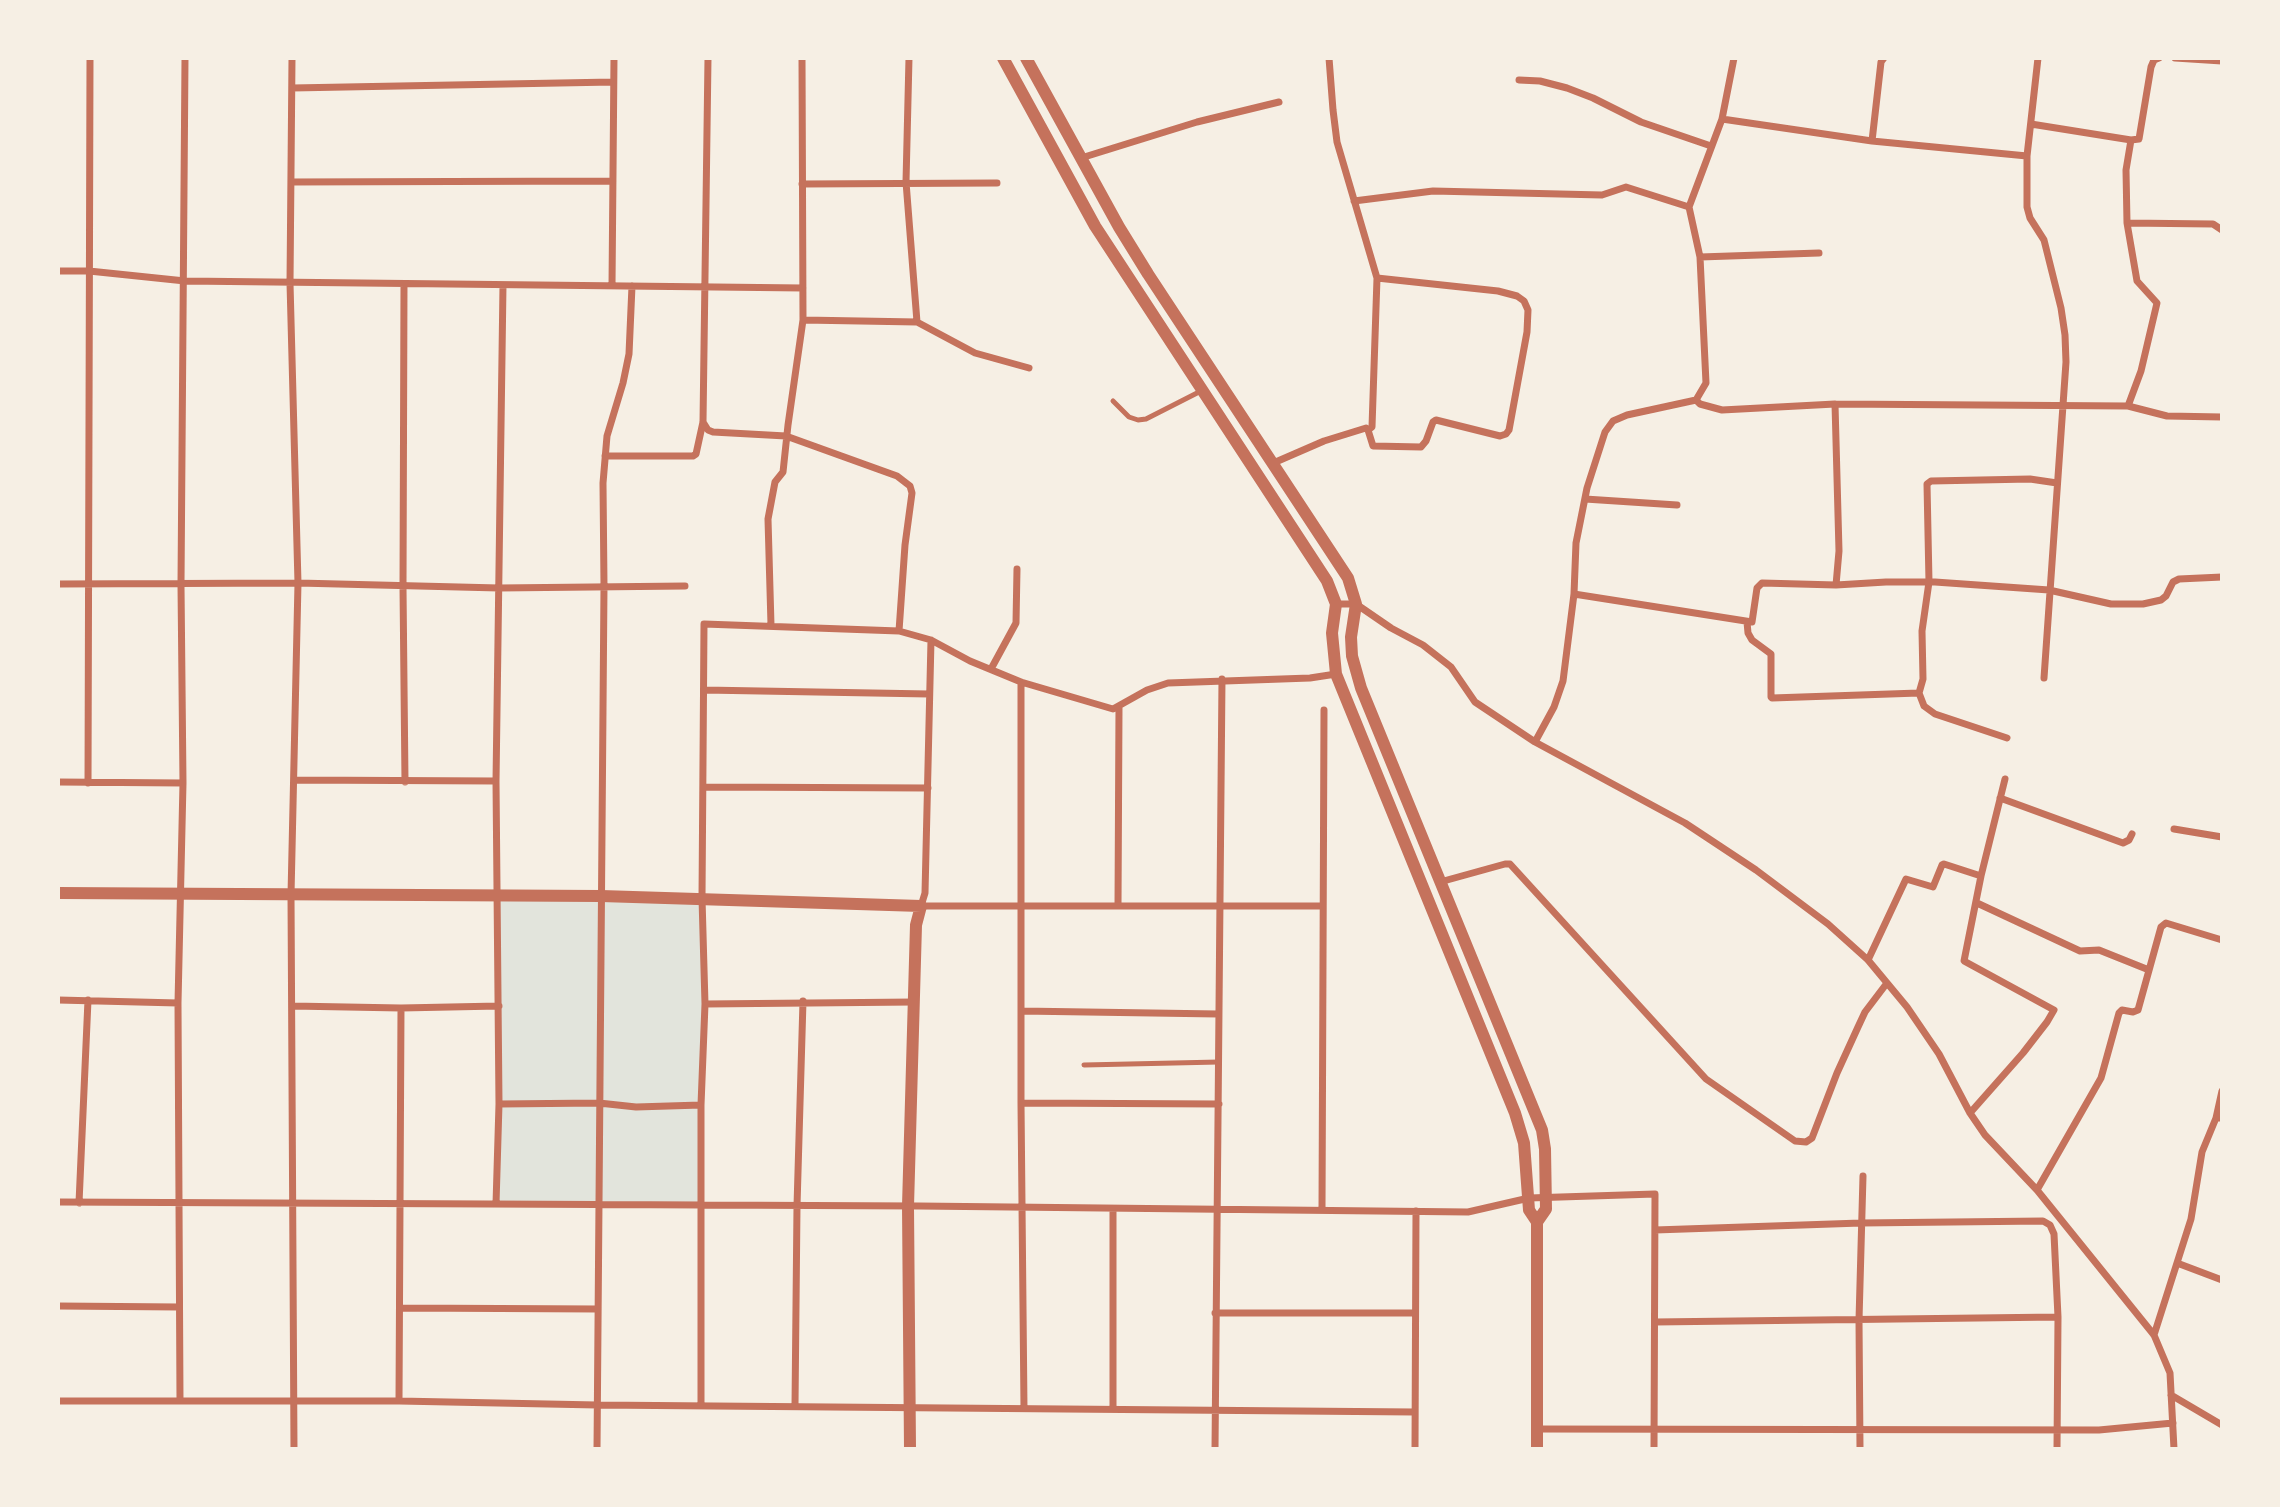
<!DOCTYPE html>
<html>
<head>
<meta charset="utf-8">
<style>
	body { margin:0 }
	#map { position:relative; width:2280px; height:1507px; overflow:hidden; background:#f6efe4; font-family:"DejaVu Sans",sans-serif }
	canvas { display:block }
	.frame { position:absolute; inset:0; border:60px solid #f6efe4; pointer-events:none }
</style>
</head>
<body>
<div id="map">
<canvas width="2280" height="1507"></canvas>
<div class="frame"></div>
</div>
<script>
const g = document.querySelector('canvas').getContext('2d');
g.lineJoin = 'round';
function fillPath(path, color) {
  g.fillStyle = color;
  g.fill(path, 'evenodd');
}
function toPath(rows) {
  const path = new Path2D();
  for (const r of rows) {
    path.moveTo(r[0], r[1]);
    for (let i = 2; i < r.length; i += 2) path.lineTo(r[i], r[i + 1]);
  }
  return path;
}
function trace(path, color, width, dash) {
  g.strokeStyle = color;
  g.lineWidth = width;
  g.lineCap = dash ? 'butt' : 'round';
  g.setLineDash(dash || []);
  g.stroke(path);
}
fillPath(toPath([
	[497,895,702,898,702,1205,496,1204]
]), '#e2e4dc');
trace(toPath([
	[1113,401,1129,417,1138,420,1146,419,1201,391],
	[1084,1065,1219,1062]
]), '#c5725c', 5);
trace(toPath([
	[292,58,290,283,298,583,291,895,294,1449],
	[909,58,906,182,917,322],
	[1329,58,1333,110,1337,142,1377,278,1372,427,1368,430,1373,446,1421,447,1426,441,1433,422,1436,420,1500,436,1506,434,1509,430,1527,332,1528,310,1524,301,1517,296,1498,291,1377,278],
	[2038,58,2027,156,2027,207,2030,218,2044,240,2061,308,2065,335,2066,362,2044,678],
	[2175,58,2222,61],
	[1519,80,1540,81,1567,88,1593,98,1641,122,1711,146],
	[292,88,613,82],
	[1722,119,1872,141,2027,156],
	[2031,124,2131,140,2139,139,2151,67,2154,60,2159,58],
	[2131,140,2126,170,2127,223,2213,224,2222,230],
	[1872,141,1881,62,1884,58],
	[1081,158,1197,122,1279,102],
	[291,182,613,181],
	[802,184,997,183],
	[1354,201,1433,191,1602,195,1626,187,1689,207],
	[2127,223,2137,281,2157,303,2141,371,2128,406],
	[1700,257,1819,253],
	[58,271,89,271,185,281,803,288],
	[404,284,403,587,405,782],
	[612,286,614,58],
	[803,320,917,322,975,353,1029,368],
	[1696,400,1700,404,1722,410,1835,404,1839,551,1836,585],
	[1835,404,2128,406,2167,416,2222,417],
	[703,422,708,430,713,432,786,436,897,476,910,486,912,493,905,545,899,631],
	[605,456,693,456,696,454,703,422,708,58],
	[1271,464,1324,441,1366,428,1368,430],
	[1585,499,1677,505],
	[58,584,298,583,499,588,685,586],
	[1574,594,1752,622,1757,588,1762,583,1836,585,1886,582,1935,582,2049,590,2111,604,2143,604,2161,600,2166,596,2173,582,2179,579,2222,577],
	[1336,604,1356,604,1391,628,1423,645,1451,667,1475,702,1535,742,1685,823,1756,870,1828,924,1868,960,1907,1007,1939,1054,1970,1113,1985,1135,2037,1190,2154,1335,2170,1373,2174,1449],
	[1747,622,1748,633,1752,640,1771,654,1771,697,1772,698,1919,693,1923,679,1922,631,1929,582,1927,484,1931,481,2030,479,2057,483],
	[771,625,768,519,775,482,783,472,788,425,803,320,802,58],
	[931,640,925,893,921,906,1323,906],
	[991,669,1016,623,1017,569],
	[1021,682,1021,1103,1024,1408],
	[704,690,929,694],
	[1919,693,1924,706,1935,714,2007,738],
	[1535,742,1554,707,1563,681,1574,594,1576,543,1587,488,1605,432,1613,421,1627,415,1696,400,1706,383,1700,257,1689,207,1722,119,1734,58],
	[294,780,496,781],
	[58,782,183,783],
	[88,783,90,58],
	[704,787,928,788],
	[2000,798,2123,843,2129,840,2132,834],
	[2174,829,2222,837],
	[1440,882,1505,864,1510,864,1706,1079,1795,1141,1806,1142,1812,1138,1837,1073,1858,1027,1865,1012,1887,983],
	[1977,903,2080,951,2099,950,2149,970],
	[1118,906,1119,707],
	[1868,960,1906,879,1933,887,1942,865,1944,864,1981,876,2005,779],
	[58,1000,178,1003],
	[705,1004,914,1002],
	[292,1006,401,1008,499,1006],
	[1021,1011,1218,1014],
	[1021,1103,1219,1104],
	[499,1104,599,1103,636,1107,701,1105],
	[1970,1113,2023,1053,2047,1022,2054,1010,1964,961,1981,876],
	[2216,1118,2222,1091],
	[2037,1190,2101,1078,2119,1013,2122,1010,2133,1012,2138,1010,2161,927,2166,923,2222,940],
	[58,1202,919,1206,1468,1212,1529,1198,1655,1194,1654,1449],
	[79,1203,88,1000],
	[496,1204,499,1104,496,781,503,285],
	[1113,1209,1113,1409],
	[1322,1209,1324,710],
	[1655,1230,1861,1223,2043,1221,2050,1225,2054,1234,2058,1317,2057,1449],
	[2177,1263,2222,1280],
	[58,1306,179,1307],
	[401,1308,598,1309],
	[1215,1313,1414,1313],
	[1655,1322,2058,1317],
	[2154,1335,2191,1219,2202,1152,2216,1118,2222,1118],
	[2171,1395,2222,1425],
	[58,1401,399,1401,597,1405,1414,1412],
	[180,1401,178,1003,183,783,181,585,185,58],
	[399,1401,401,1008],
	[701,1406,701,1105,705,1004,702,898,704,624,899,631,931,640,970,661,1021,682,1113,709,1147,690,1168,683,1310,678,1336,674],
	[795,1406,797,1206,803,1001],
	[1537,1429,2099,1430,2173,1423],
	[597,1449,604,586,603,483,607,436,623,383,629,354,632,286],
	[1215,1449,1222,679],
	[1415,1449,1416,1211],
	[1860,1449,1859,1320,1863,1176]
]), '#c5725c', 7);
trace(toPath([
	[1003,58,1095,226,1327,581,1336,604,1332,633,1336,674,1515,1113,1524,1143,1529,1210,1537,1222],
	[1026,58,1119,227,1148,274,1348,578,1356,604,1351,637,1352,656,1361,688,1542,1130,1545,1149,1546,1209,1537,1222],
	[58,893,601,896,921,906,916,925,908,1206,910,1449],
	[1537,1449,1537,1222]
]), '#c5725c', 12);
</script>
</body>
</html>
